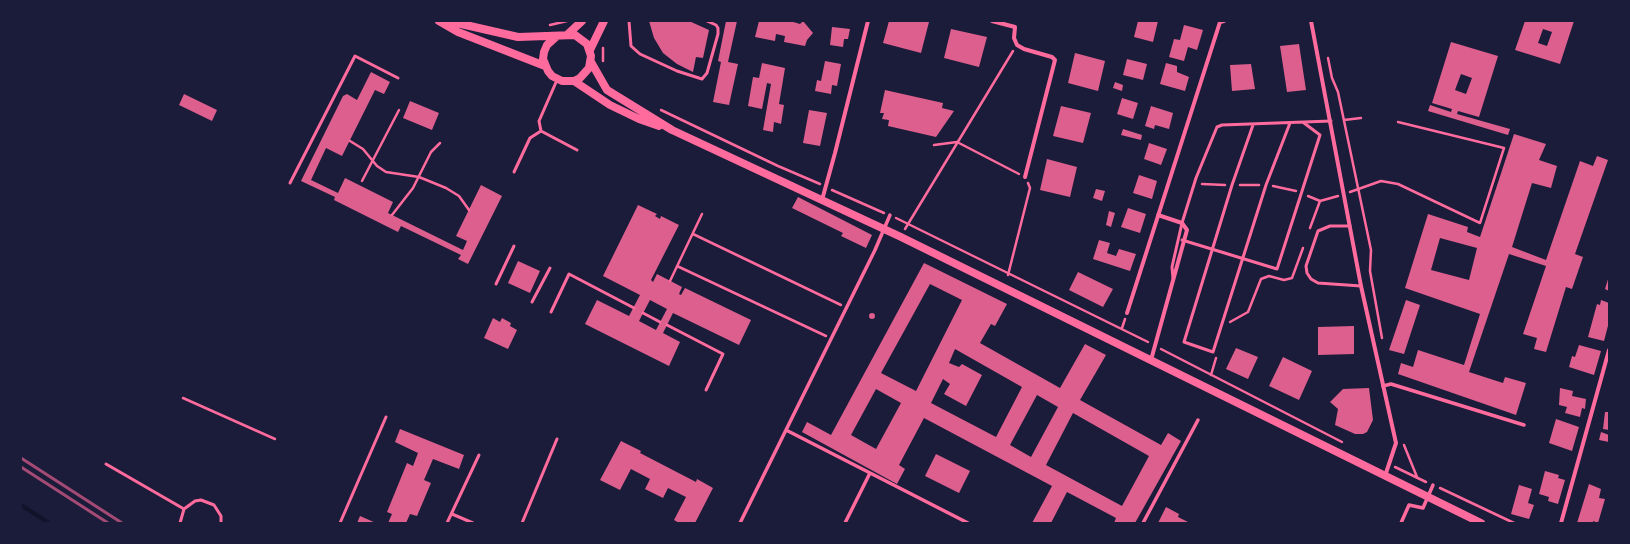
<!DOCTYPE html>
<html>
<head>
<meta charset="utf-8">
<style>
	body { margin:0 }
	#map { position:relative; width:1630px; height:544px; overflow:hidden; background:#1b1b3a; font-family:Raleway,sans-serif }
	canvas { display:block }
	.frame { position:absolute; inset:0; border:22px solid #1b1b3a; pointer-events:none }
</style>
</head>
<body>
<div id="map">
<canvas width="1630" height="544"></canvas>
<div class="frame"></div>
</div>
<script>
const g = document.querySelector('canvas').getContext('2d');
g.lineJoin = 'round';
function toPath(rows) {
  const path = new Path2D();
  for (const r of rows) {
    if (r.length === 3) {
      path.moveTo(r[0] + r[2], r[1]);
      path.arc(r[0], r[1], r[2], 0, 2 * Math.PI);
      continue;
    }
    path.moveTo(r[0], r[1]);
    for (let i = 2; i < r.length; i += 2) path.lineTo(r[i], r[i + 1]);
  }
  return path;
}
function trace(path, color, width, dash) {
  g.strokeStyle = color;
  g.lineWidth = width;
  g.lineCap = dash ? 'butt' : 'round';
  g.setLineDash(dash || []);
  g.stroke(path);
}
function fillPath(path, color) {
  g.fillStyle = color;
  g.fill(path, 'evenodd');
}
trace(toPath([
	[21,505,49,523]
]), '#12122b', 4);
fillPath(toPath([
	[649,21,689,21,709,30,703,58,696,57,693,72,677,64,663,53,654,38],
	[726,21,737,21,728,62,738,64,729,105,713,102,721,62,718,61],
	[759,21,790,21,800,24,803,21,813,33,807,40,805,46,784,42,785,36,776,34,775,41,755,37],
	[889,21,929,22,921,53,883,43],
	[1138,21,1158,21,1153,42,1134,37],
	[1525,21,1574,21,1560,64,1515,50],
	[1543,29,1552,32,1547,46,1538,43],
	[1184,25,1203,30,1197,50,1188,47,1184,61,1169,57,1174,39,1180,40],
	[832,27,850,29,848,39,844,39,843,47,830,45],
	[951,29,987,37,979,67,944,58],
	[1451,42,1498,56,1479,117,1458,111,1457,114,1510,129,1508,135,1428,111,1430,105,1451,112,1452,109,1432,103],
	[1461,74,1472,78,1466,94,1455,90],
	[1299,44,1306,90,1287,92,1280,46],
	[1075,53,1105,61,1098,91,1068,83],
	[1127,59,1147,64,1143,80,1123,75],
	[825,61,841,64,837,86,832,85,831,94,815,91,817,80,821,81],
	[762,63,785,68,779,104,784,105,781,124,774,122,773,132,763,130,771,84,767,83,762,109,748,106,753,77,759,78],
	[1166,63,1177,66,1177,72,1189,77,1185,91,1160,84],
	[1251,64,1255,89,1232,91,1230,65],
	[371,72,390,82,384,94,375,90,342,156,326,148,311,180,338,193,345,178,393,202,388,213,463,250,467,241,456,236,481,185,502,196,468,264,458,259,461,255,401,226,398,232,334,200,335,197,301,181,343,96,347,94,357,100],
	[1115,82,1123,85,1122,91,1113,88],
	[885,90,943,103,942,108,954,111,936,137,888,126,889,120,882,119,884,113,880,113],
	[184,94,217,110,212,121,179,105],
	[1122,98,1138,103,1133,119,1117,114],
	[410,101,439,113,432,130,403,118],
	[1061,106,1091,113,1083,143,1053,136],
	[1151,106,1173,113,1169,129,1155,125,1154,129,1145,126],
	[809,110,827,113,820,146,803,143],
	[1123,129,1142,135,1141,140,1121,135],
	[1514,134,1546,144,1539,160,1557,166,1551,188,1532,183,1512,247,1546,260,1580,161,1593,166,1597,156,1608,160,1575,254,1583,257,1572,289,1566,287,1546,352,1534,349,1537,338,1523,334,1546,266,1509,254,1469,372,1503,383,1505,377,1526,383,1516,415,1398,374,1401,363,1413,367,1418,350,1464,365,1480,314,1405,288,1428,214,1468,227,1467,232,1480,237],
	[1440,238,1477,248,1469,280,1431,270],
	[1149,143,1167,149,1161,165,1144,159],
	[1047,159,1077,167,1070,197,1040,190],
	[1139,175,1157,181,1152,199,1133,193],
	[1096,189,1105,191,1102,201,1093,198],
	[798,197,872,235,866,248,841,236,843,233,792,208],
	[638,205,657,214,655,216,660,219,661,216,679,225,651,280,653,282,657,274,682,287,679,294,681,295,685,288,751,320,739,345,673,313,663,333,680,342,669,366,585,324,597,300,629,316,640,295,603,276],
	[650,300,667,309,656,330,639,321],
	[1128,208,1146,214,1140,233,1121,227],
	[1109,211,1115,213,1111,227,1106,225],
	[1099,240,1110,243,1107,253,1116,256,1119,249,1136,254,1130,271,1093,259],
	[518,261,540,271,530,293,508,283],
	[924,263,1007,304,995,326,991,324,980,343,1060,388,1085,344,1106,355,1080,400,1161,445,1168,433,1181,441,1135,523,1114,523,1116,518,1067,492,1051,523,1032,523,1052,486,924,418,899,465,905,469,897,484,802,432,807,422,831,435],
	[930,284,962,300,916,391,881,373],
	[955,349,1022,387,996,437,931,403,943,379,950,384,944,394,966,406,982,375,962,364,959,367,949,363],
	[876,389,901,403,876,449,851,435],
	[1037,395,1058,407,1031,457,1010,445],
	[1073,413,1149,456,1122,506,1046,465],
	[1078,272,1113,289,1103,307,1069,290],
	[1609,276,1609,291,1605,289],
	[1406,300,1420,305,1404,354,1389,350],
	[1601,300,1609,303,1609,322,1604,341,1588,337,1597,304,1600,305],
	[872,316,3],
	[493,318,500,322,502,318,511,323,510,326,517,330,508,349,484,338],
	[1354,326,1354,354,1318,355,1318,327],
	[1579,345,1601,351,1594,375,1569,367,1572,356,1575,357],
	[1236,348,1258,357,1248,379,1226,369],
	[1283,357,1312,371,1299,400,1269,386],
	[1369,388,1373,420,1367,432,1363,434,1355,434,1335,425,1338,409,1330,402,1343,389],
	[1560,388,1573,391,1572,396,1586,399,1585,409,1582,408,1580,417,1565,413,1567,407,1559,405],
	[1605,412,1609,412,1609,430,1603,429],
	[1556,419,1579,427,1572,451,1549,443],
	[400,429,464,455,459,469,433,459,424,480,431,483,417,516,410,514,406,523,388,523,392,514,387,512,407,463,413,466,418,453,395,442],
	[1601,432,1609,435,1609,442,1599,440],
	[621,441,641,451,640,453,696,482,697,479,713,488,695,523,679,523,674,520,686,497,668,488,663,498,645,489,650,479,631,469,620,490,600,480],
	[936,454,970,471,959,493,925,476],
	[1545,471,1559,475,1558,478,1565,480,1558,504,1548,501,1549,497,1539,494],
	[1589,484,1601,489,1599,498,1605,499,1598,523,1593,521,1593,523,1577,523],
	[1519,485,1532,489,1528,503,1534,505,1529,519,1511,514],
	[1166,507,1179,514,1178,517,1190,523,1158,523],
	[360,516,376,523,357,523]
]), '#dd5f8e');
trace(toPath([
	[550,25,567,21],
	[1328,58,1332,78,1338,92,1371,250,1370,271,1382,338],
	[603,61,603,48],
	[661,110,778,166,820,184],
	[1344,120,1361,118],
	[350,141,363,149,377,166,386,172,419,177,446,188,459,196,469,210],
	[934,145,957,142,1019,174],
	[362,181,399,110],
	[1202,184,1225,185],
	[1240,185,1259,185],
	[1273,186,1296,191],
	[832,190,884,213],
	[1350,192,1381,181,1398,184,1480,223,1504,148,1398,122],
	[1308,196,1320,201],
	[392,215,413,188,431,152,440,143],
	[896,218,1148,342],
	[1310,228,1320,201,1338,196],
	[905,229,1013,51],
	[693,234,841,305],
	[677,266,826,336],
	[1008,275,1030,188,1028,183],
	[670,281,702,214],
	[1230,322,1248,312,1261,279,1269,276,1284,280,1292,278,1303,248],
	[1122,328,1125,319],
	[1161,349,1342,442],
	[1211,375,1216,358],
	[183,398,275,439],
	[1404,445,1417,477],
	[1395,467,1426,482],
	[1440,488,1514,523]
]), '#ff6b9d', 2.5);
trace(toPath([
	[629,21,631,46,640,54,677,71,702,79,707,73,718,34,718,28,716,25,707,21],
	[557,80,539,121,541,131,577,150],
	[1253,125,1232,185,1184,342,1213,352,1266,185,1290,123],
	[514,172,530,138,541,131],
	[290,183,355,56,398,78],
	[1350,226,1330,226,1318,231,1306,266,1307,273,1311,279,1318,283,1361,286],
	[1182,240,1277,269,1320,135,1304,123],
	[1173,278,1172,267,1182,223,1196,178,1217,127,1222,125,1331,121],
	[496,284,514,246],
	[532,302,550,268],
	[551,312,569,274,634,308],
	[643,313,660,322],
	[667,325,723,354,706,390],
	[106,464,184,509],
	[452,514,473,523],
	[180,523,184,509,195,501,201,500,214,505,221,516,221,523],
	[340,523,386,417],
	[447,523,479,455],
	[522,523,557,439]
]), '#ff6b9d', 3);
trace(toPath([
	[1383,386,1391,384,1524,425],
	[786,430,968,523],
	[740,523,875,250,890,215],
	[845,523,870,473],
	[1143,523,1198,420],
	[1401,523,1409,505,1423,508,1433,485]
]), '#ff6b9d', 3.5);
trace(toPath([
	[992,21,1015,27,1014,38,1017,45,1024,49,1052,57,1055,60,1025,177],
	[1311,21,1361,286,1396,443,1385,476],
	[822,200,835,153,868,21],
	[1127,313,1220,22,1224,21],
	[1151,360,1187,230,1182,223,1158,215],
	[1561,523,1609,350]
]), '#ff6b9d', 4);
trace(toPath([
	[439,21,458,32,545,66],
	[448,21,518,37,575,35,587,44,591,56,589,68,580,78,574,81,562,81,552,76,548,71,543,59,544,52,547,45,557,36],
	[568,34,582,21],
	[590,50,604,21],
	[591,62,607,90,672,130,901,237,1481,523],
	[574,81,610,105,639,119,659,126]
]), '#ff6b9d', 8);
trace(toPath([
	[21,458,122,523],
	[21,467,108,523]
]), '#a44b75', 3);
</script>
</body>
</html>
